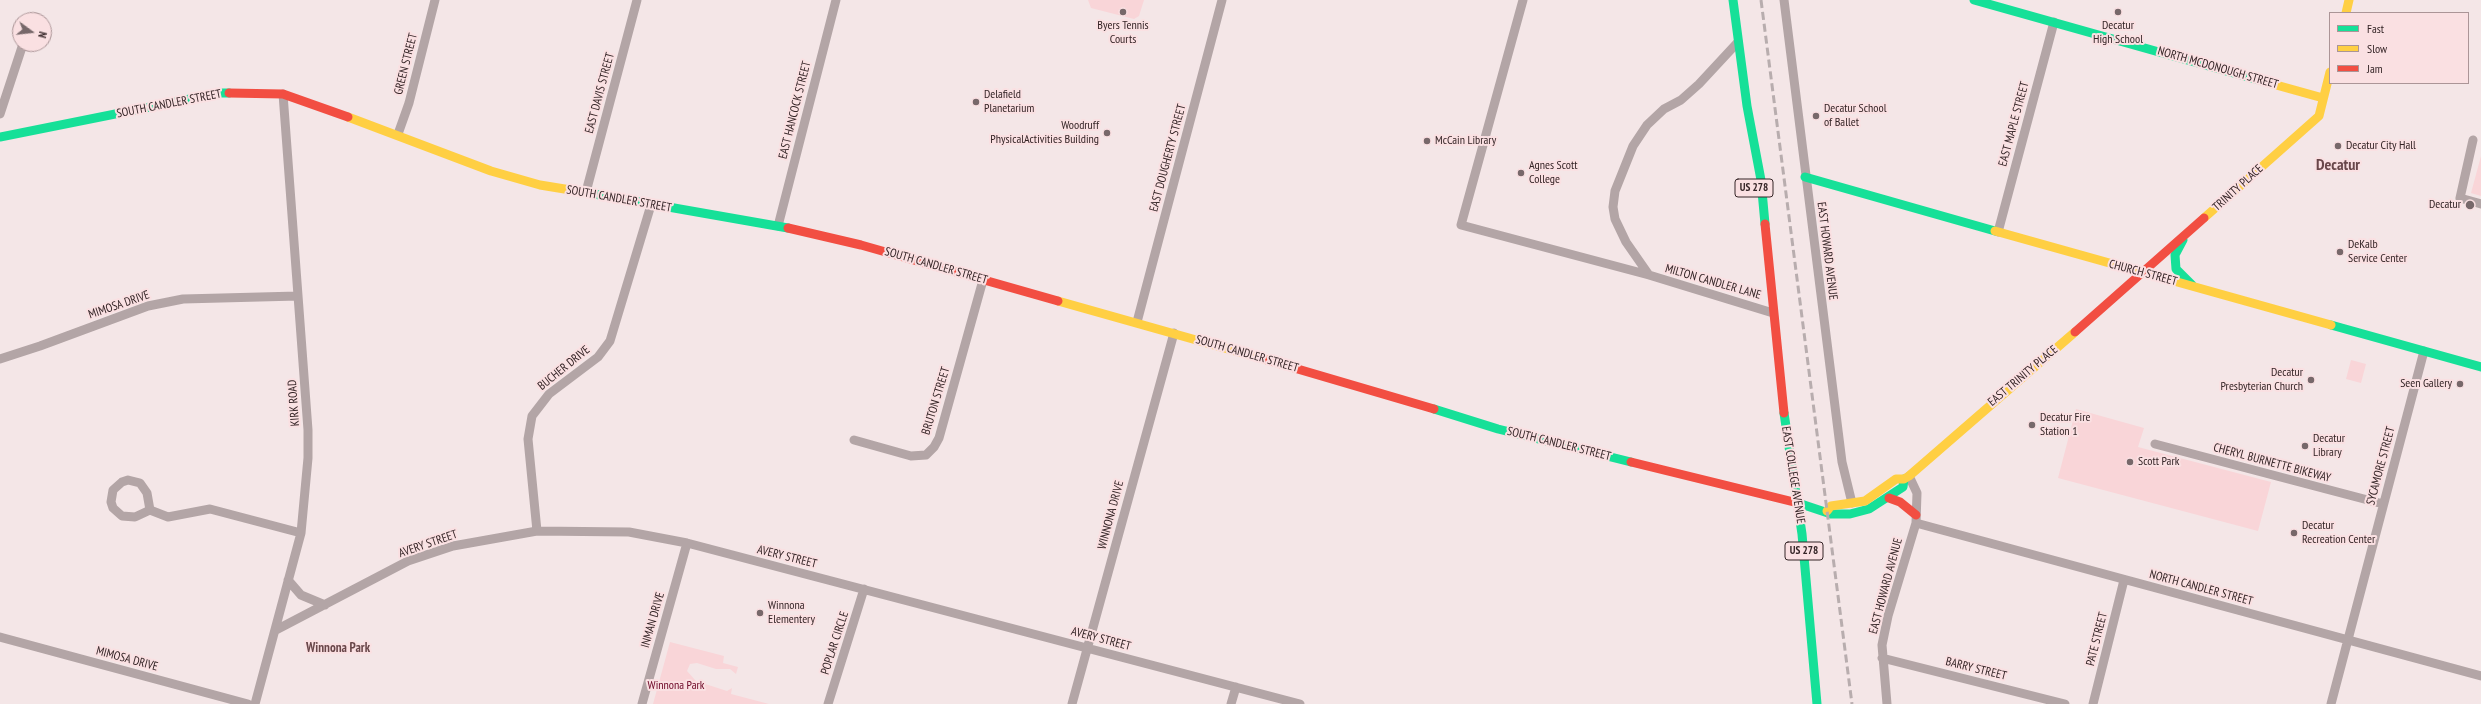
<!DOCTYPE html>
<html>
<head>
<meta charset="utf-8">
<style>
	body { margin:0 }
	#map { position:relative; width:2481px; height:704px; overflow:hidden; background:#f4e6e7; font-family:"PT Sans Narrow",sans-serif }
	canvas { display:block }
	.legend { position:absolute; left:2329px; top:12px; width:140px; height:72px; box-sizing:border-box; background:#fae0e2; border:1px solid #ab9597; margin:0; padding:5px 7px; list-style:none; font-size:12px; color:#342426 }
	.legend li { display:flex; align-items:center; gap:8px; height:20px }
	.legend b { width:20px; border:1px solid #ab9597 }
	.north { position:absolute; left:12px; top:12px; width:40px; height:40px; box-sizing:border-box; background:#fae0e2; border:1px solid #ab9597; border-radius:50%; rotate:105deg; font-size:11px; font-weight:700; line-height:16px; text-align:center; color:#342426 }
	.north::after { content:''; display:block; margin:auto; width:14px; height:18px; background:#77686a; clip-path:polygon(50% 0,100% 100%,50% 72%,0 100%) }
</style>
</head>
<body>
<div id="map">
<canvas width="2481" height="704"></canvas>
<ul class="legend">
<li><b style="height:5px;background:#16e098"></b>Fast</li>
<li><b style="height:5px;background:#ffcf43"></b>Slow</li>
<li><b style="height:5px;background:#f24e42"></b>Jam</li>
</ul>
<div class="north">N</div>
</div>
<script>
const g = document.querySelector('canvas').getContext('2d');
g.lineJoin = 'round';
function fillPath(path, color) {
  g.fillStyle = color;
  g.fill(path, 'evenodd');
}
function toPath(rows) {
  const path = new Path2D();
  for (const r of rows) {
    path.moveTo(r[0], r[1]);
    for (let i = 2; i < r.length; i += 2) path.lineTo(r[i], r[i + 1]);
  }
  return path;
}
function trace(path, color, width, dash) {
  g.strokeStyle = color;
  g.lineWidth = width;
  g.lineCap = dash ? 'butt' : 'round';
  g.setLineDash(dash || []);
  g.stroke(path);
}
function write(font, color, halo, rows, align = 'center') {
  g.font = font + ' "PT Sans Narrow",sans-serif';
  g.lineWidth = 4;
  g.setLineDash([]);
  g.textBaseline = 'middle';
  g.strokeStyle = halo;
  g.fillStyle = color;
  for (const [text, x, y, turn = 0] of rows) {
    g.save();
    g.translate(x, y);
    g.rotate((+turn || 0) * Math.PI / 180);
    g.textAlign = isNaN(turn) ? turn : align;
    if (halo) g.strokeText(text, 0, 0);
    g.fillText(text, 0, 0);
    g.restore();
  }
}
fillPath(toPath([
	[1088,0,1144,0,1139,16,1134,19,1091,8],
	[2481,156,2481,196,2471,193],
	[2351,360,2366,364,2361,383,2346,379],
	[2076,409,2144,428,2138,447,2271,482,2258,531,2058,478],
	[670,642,724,656,723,663,738,667,736,674,730,669,716,669,697,663,690,664,687,671,696,681,727,691,732,688,731,694,769,704,653,704]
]), '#f9d5d8');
trace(toPath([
	[1523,0,1461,225,1649,275],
	[1784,0,1842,462,1852,503],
	[1738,42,1699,84,1681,100,1664,109,1647,125,1633,146,1615,191,1613,207,1615,219,1626,242,1649,275,1773,313],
	[0,114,23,44],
	[398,134,409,103,435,0],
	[2473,140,2460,198,2481,204],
	[586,192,637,0],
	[778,226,836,0],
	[1998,232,2054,22],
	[1137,322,1222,0],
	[0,359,40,346,148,306,183,299,298,296],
	[854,440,911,456,926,455,934,447,939,438,983,280],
	[2155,444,2383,504],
	[150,510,135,517,122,516,113,508,111,502,113,490,122,482,128,480,140,483,147,493,150,510,168,517,210,509,301,533],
	[1916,523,2481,676],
	[537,531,528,439,532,416,549,394,598,357,610,341,651,205],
	[288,580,301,595,325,605],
	[276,630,408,561,453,546,537,531,629,532,687,543,1300,704],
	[0,637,248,704],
	[1882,658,2065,704],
	[255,704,301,533,308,458,308,430,283,94],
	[642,704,687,543],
	[828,704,864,589],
	[1072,704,1174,333],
	[1231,704,1236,687],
	[1887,704,1882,645,1888,616,1916,523,1917,493,1909,476],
	[2093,704,2124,580],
	[2331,704,2424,351]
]), '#b3a5a6', 9);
trace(toPath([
	[1733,0,1747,106,1761,180,1765,224],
	[1974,0,2269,83],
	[0,137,220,93,229,93],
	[1805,177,1995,231],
	[583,192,788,228],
	[2183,240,2175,255,2176,269,2192,285],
	[2331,325,2481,367],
	[1434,409,1498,429,1631,462],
	[1784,413,1802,534,1817,704],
	[1798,503,1831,514,1850,514,1869,509,1903,487,1904,479]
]), '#16e098', 9);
trace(toPath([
	[2346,13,2349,0],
	[2269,83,2323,98],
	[348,117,491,171,540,185,583,192],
	[2204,218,2319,116,2330,72],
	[1995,231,2331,325],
	[1058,301,1267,360],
	[1827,511,1831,506,1865,501,1896,479,1904,479,1909,476,2075,332]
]), '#ffcf43', 9);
trace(toPath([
	[229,93,283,94,348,117],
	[1765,224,1784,413],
	[788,228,861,245,1058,301],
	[2075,332,2204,218],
	[1267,360,1434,409],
	[1631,462,1798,503],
	[1889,498,1900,502,1916,515]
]), '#f24e42', 9);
trace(toPath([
	[1761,0,1852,704]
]), '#b8adae', 3, [8, 4]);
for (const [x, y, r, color] of [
	[1123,12,4,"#77686a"],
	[2118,12,4,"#77686a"],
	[976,102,4,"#77686a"],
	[1816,116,4,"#77686a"],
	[1107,133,4,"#77686a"],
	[1427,141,4,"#77686a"],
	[2338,146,4,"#77686a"],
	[1521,173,4,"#77686a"],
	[2470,205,5,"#77686a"],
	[2340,252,4,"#77686a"],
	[2311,380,4,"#77686a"],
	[2460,384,4,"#77686a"],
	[2032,425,4,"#77686a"],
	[2305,446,4,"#77686a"],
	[2130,462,4,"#77686a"],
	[2294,533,4,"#77686a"],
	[760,613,4,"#77686a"]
]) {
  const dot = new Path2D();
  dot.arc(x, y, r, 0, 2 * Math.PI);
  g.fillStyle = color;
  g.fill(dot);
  trace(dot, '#fae0e2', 1.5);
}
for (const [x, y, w] of [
	[1754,188,38],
	[1804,551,38]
]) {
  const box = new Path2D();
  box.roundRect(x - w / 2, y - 9, w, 18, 3);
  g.fillStyle = '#fae0e2';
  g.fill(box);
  trace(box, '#342426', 1);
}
write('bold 11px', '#342426', null, [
	["US 278",1754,188],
	["US 278",1804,551]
]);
write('12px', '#342426', '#fae0e2', [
	["Byers Tennis",1123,26,"center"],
	["Courts",1123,40,"center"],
	["Decatur",2118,26,"center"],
	["High School",2118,40,"center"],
	["Delafield",984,95],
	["Planetarium",984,109],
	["Decatur School",1824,109],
	["of Ballet",1824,123],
	["Woodruff",1099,126,"right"],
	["PhysicalActivities Building",1099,140,"right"],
	["McCain Library",1435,141],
	["Decatur City Hall",2346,146],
	["Agnes Scott",1529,166],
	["College",1529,180],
	["Decatur",2461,205,"right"],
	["DeKalb",2348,245],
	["Service Center",2348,259],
	["Decatur",2303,373,"right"],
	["Presbyterian Church",2303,387,"right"],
	["Seen Gallery",2452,384,"right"],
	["Decatur Fire",2040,418],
	["Station 1",2040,432],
	["Decatur",2313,439],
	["Library",2313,453],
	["Scott Park",2138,462],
	["Decatur",2302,526],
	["Recreation Center",2302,540],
	["Winnona",768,606],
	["Elementery",768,620]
], 'left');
write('12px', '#342426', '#fae0e2', [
	["GREEN STREET",406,64,-76],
	["NORTH MCDONOUGH STREET",2218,68,16],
	["EAST DAVIS STREET",600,93,-75],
	["SOUTH CANDLER STREET",169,104,-11],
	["EAST HANCOCK STREET",795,110,-76],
	["EAST MAPLE STREET",2014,124,-75],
	["EAST DOUGHERTY STREET",1168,158,-75],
	["TRINITY PLACE",2238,188,-42],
	["SOUTH CANDLER STREET",619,199,10],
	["EAST HOWARD AVENUE",1827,251,83],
	["SOUTH CANDLER STREET",936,266,16],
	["CHURCH STREET",2143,273,15],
	["MILTON CANDLER LANE",1713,282,16],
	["MIMOSA DRIVE",119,305,-19],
	["SOUTH CANDLER STREET",1247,354,16],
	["BUCHER DRIVE",564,368,-39],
	["EAST TRINITY PLACE",2023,376,-40],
	["BRUTON STREET",936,401,-73],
	["KIRK ROAD",294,403,-94],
	["SOUTH CANDLER STREET",1559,444,14],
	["CHERYL BURNETTE BIKEWAY",2272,463,15],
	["SYCAMORE STREET",2381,466,-75],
	["EAST COLLEGE AVENUE",1793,475,81],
	["WINNONA DRIVE",1111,515,-75],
	["AVERY STREET",428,544,-19],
	["AVERY STREET",787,557,14],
	["EAST HOWARD AVENUE",1886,586,-75],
	["NORTH CANDLER STREET",2201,588,15],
	["INMAN DRIVE",653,620,-74],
	["AVERY STREET",1101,639,15],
	["PATE STREET",2097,639,-76],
	["POPLAR CIRCLE",835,643,-72],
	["MIMOSA DRIVE",127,659,15],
	["BARRY STREET",1976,669,14]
]);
write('12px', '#6c0424', '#fae0e2', [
	["Winnona Park",676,686]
]);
write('bold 13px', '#69474a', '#fae0e2', [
	["Winnona Park",338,648]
]);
write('bold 16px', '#69474a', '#fae0e2', [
	["Decatur",2338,165]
]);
</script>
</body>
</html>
